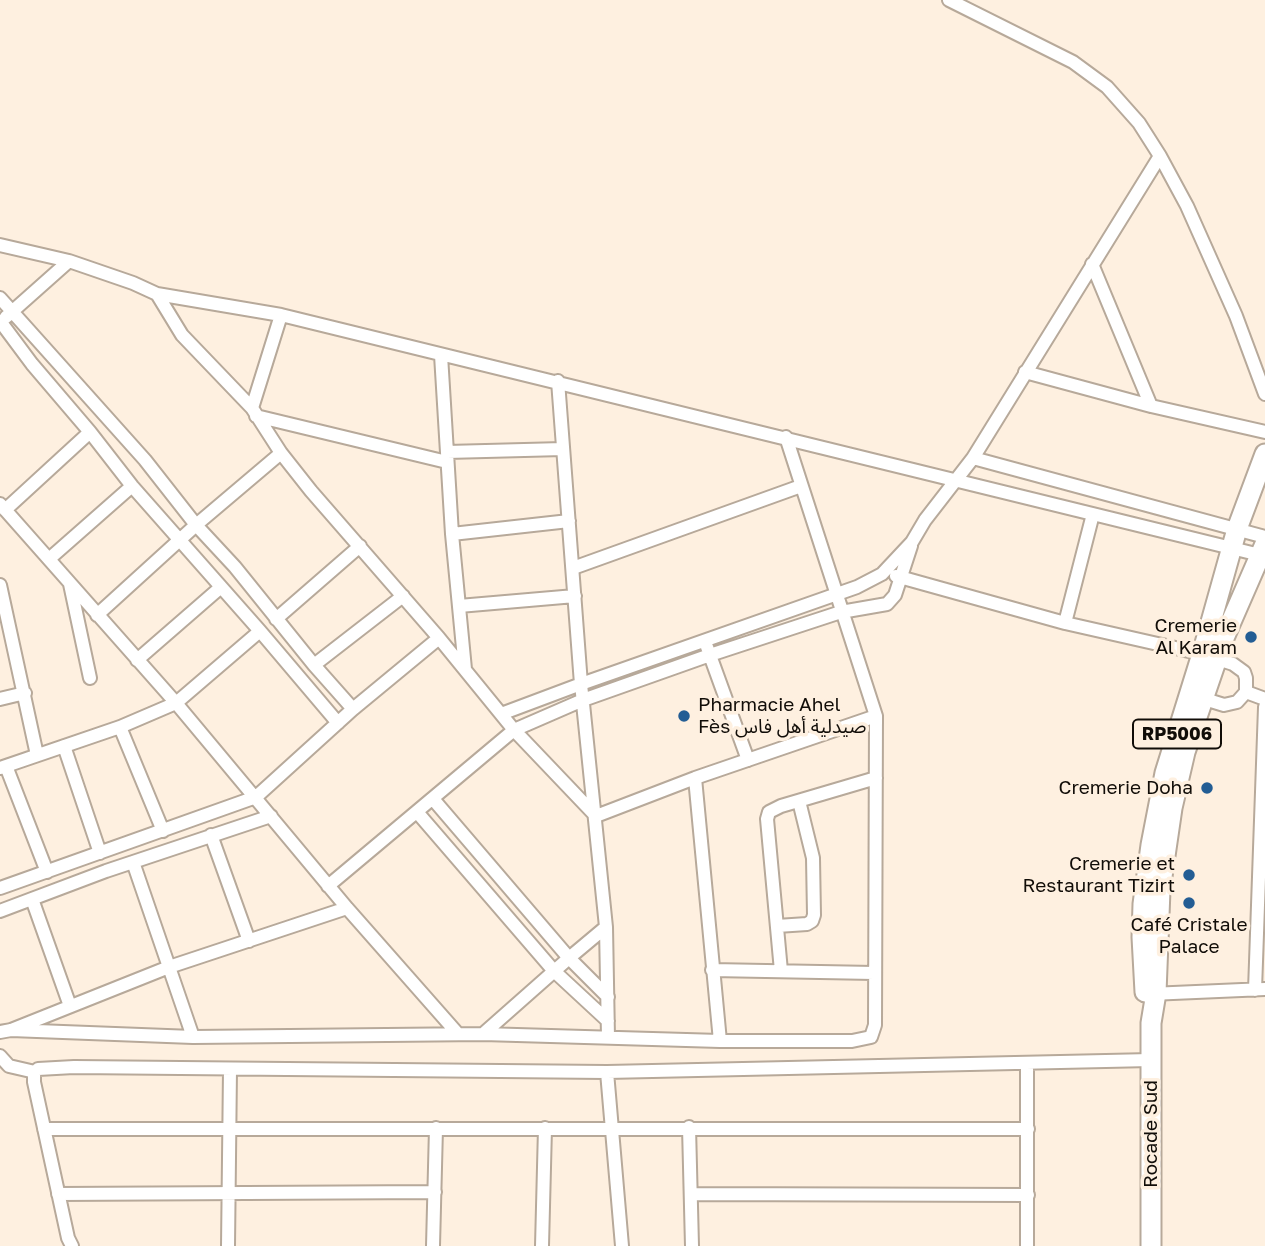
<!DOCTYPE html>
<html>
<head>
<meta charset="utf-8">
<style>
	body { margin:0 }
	canvas { display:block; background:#fef0e0 }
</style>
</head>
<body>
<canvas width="1265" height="1246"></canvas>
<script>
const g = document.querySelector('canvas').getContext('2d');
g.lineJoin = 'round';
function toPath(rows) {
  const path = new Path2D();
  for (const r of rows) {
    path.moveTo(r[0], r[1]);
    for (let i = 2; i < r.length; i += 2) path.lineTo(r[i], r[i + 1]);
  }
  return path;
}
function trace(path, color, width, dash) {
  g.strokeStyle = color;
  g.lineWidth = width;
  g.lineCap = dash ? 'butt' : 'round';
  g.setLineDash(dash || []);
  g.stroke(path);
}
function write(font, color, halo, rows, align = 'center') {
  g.font = font + ' "Golos Text","Noto Sans Arabic",sans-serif';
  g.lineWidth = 7;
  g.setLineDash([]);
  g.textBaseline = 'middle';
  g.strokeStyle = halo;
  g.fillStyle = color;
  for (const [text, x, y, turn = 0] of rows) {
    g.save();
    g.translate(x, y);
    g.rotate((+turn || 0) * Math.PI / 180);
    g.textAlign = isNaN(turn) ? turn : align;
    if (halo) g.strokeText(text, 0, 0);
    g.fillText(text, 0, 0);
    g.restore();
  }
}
const minor = toPath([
	[949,0,1073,62,1107,87,1139,123,1160,156,1187,206,1236,316,1265,394],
	[0,245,69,261,133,283,157,294,281,315,1260,555],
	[1092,264,1151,406],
	[157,294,182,335,252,408,281,453,311,491,439,638,514,730,596,816,695,778,876,716],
	[0,298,145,460,196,525,235,567,314,665,353,709],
	[6,317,69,261],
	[0,321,32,364,90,432,132,486,260,631,338,723],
	[441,355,452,534,465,669],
	[1025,372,1151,406,1265,432],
	[558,381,581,684,606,927,608,1037],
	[252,408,281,315],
	[256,416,447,462],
	[447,452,563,449],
	[973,458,1265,537],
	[0,504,176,703,347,908,458,1034],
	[5,510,90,432],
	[452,534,569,521],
	[49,559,132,486],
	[573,568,801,486],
	[896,576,1065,623,1202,654,1233,664,1244,672,1246,678,1246,692,1237,702,1224,705,1198,697],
	[70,584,90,678],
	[0,585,37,755],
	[459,606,575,596],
	[97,615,196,525,281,453],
	[276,619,360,546],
	[1065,623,1093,514],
	[707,647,748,760],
	[137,660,221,587],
	[314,665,403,596],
	[1246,692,1265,699],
	[0,699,25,693],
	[501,714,581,684,857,587,882,574,912,542,925,520,973,458,1160,156],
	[120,727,163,831],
	[64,746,100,853],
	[6,766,47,872],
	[0,768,120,727,176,703,260,631],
	[695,778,720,1041],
	[433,799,569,958,608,997],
	[417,812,554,971,608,1021],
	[211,835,249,941],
	[133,862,193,1037],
	[328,886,514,730,583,700,710,655,841,612,887,604,895,595,911,546],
	[0,888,256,797,353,709,439,638],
	[32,899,70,1006],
	[0,911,106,871,271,816],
	[777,926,807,924,812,921,814,915,813,858,799,801],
	[712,970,874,973],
	[781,971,767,819,769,812,781,806,876,778],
	[1255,990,1265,707],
	[1150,994,1265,989],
	[11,1030,193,1037,483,1034,720,1041,852,1041,871,1037,875,1025,876,716,786,437],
	[0,1032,11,1030,169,967,347,908],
	[483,1034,569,958,606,927],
	[0,1056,9,1066,35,1072],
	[1027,1064,1027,1246],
	[607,1072,622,1246],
	[689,1127,692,1246],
	[44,1129,1028,1129],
	[58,1194,435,1192],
	[691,1194,1028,1195],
	[72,1246,68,1238,34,1082,34,1073,38,1069,74,1067,607,1072,1151,1060],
	[228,1246,230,1070],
	[433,1246,436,1128],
	[542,1246,545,1128]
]);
const primary = toPath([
	[1145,992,1142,937,1143,904,1151,845,1165,773,1202,654,1237,529,1265,454],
	[1151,1246,1151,1023,1156,993,1160,890,1172,808,1185,752,1224,638,1265,544]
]);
trace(minor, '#b7a99a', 16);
trace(primary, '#b7a99a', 23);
trace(minor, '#fff', 12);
trace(primary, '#fff', 19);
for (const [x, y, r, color] of [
	[1251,637,7,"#235d94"],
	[684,716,7,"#235d94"],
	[1207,788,7,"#235d94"],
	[1189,875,7,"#235d94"],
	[1189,903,7,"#235d94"]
]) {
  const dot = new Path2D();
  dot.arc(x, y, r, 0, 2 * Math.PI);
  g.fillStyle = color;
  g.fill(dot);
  trace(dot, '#fef0e0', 2.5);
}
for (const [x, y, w] of [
	[1177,734,88]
]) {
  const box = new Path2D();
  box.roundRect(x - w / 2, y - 14.5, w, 29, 5);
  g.fillStyle = '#fef0e0';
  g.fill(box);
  trace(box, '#110d08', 2);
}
write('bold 18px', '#110d08', null, [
	["RP5006",1177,734]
]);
write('19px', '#110d08', '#fef0e0', [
	["Cremerie",1237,626],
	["Al Karam",1237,648],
	["Pharmacie Ahel",698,705,"left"],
	["Fès صيدلية أهل فاس",698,727,"left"],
	["Cremerie Doha",1193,788],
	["Cremerie et",1175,864],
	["Restaurant Tizirt",1175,886],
	["Café Cristale",1189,925,"center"],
	["Palace",1189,947,"center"]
], 'right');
write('19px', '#110d08', '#fef0e0', [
	["Rocade Sud",1151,1134,-90]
]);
</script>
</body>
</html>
